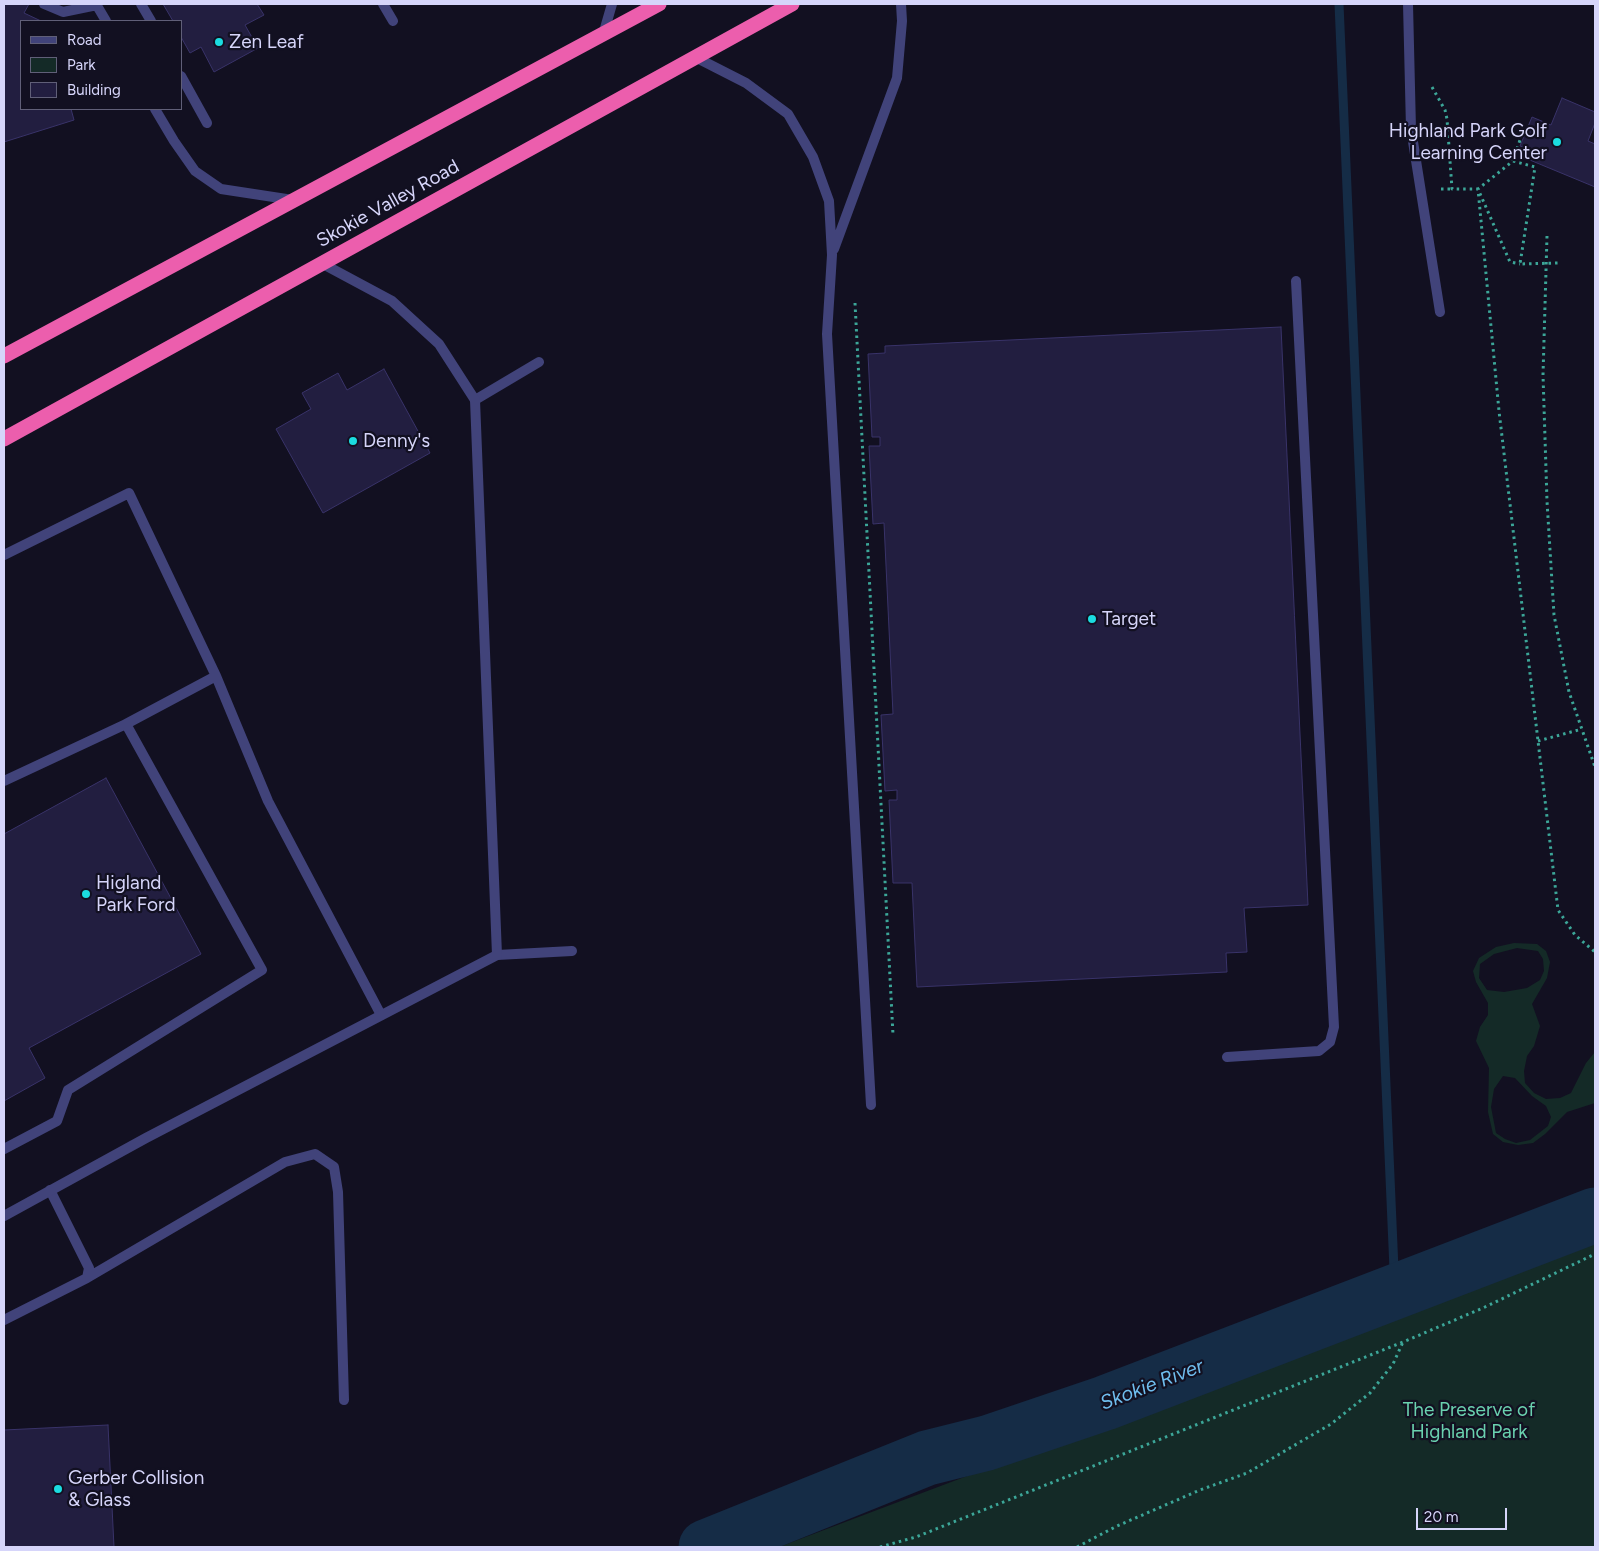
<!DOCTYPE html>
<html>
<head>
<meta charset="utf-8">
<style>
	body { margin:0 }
	#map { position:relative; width:1599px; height:1551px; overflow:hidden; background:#121021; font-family:Figtree,sans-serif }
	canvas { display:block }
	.frame { position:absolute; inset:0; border:5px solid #d6d5fa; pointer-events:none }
	.legend { position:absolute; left:20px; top:20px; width:162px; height:90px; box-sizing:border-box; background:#121021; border:1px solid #605f78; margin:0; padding:6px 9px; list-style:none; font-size:15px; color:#d6d5fa }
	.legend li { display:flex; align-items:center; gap:10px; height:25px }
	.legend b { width:25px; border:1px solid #605f78 }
	.scale { position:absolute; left:1416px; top:1508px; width:91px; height:22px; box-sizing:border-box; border:2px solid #d6d5fa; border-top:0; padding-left:6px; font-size:15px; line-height:18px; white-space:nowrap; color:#d6d5fa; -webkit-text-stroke:4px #121021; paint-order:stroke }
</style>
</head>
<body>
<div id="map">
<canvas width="1599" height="1551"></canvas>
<div class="frame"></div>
<ul class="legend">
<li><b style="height:6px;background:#41437a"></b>Road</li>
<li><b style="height:14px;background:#142a27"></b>Park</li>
<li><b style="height:14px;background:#221e40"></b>Building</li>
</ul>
<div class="scale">20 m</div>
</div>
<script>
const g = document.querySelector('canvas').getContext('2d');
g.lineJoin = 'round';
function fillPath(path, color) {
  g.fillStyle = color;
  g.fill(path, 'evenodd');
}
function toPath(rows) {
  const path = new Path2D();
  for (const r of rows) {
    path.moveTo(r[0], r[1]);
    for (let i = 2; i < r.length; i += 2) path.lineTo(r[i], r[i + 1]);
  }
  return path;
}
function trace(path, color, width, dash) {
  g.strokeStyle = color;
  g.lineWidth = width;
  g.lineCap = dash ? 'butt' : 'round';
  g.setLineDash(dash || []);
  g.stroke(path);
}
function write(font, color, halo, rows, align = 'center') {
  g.font = font + ' Figtree,sans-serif';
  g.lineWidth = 4.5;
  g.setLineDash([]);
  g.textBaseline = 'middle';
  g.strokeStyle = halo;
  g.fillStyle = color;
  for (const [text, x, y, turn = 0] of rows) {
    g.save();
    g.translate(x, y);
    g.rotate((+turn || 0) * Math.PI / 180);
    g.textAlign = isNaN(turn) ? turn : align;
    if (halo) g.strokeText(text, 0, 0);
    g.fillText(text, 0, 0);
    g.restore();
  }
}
fillPath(toPath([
	[1514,943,1537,944,1546,951,1550,962,1547,978,1532,1004,1540,1026,1534,1046,1527,1056,1524,1071,1525,1083,1534,1093,1546,1099,1560,1098,1571,1093,1586,1063,1595,1052,1595,1103,1567,1112,1545,1134,1533,1143,1518,1145,1503,1142,1493,1134,1488,1112,1489,1068,1476,1041,1480,1027,1488,1015,1488,1003,1476,982,1473,971,1479,958,1496,947],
	[1517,948,1538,951,1543,959,1544,971,1540,980,1527,988,1504,992,1487,990,1479,978,1480,964,1494,954],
	[1503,1076,1515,1078,1532,1096,1546,1106,1551,1117,1548,1126,1530,1140,1516,1143,1505,1139,1496,1133,1491,1107,1494,1089],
	[1595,1239,1595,1547,779,1547,1587,1242]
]), '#142a27');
trace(toPath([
	[1339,4,1395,1292]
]), '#152c46', 9);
trace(toPath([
	[706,1547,927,1458,987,1443,1105,1403,1595,1215]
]), '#152c46', 55);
const building = toPath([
	[4,4,29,4,24,13,41,21,21,21,21,109,71,109,74,120,4,142,4,4],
	[163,4,257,4,264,15,245,25,258,48,214,72,201,47,190,53,181,37,181,21,173,21,163,4],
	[1562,98,1595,112,1595,123,1588,141,1595,144,1595,187,1525,158,1528,149,1520,146,1532,117,1551,125,1562,98],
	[1281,327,1308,905,1244,908,1247,952,1226,953,1227,972,917,987,912,883,893,883,889,800,897,800,897,790,885,791,881,715,893,714,884,523,873,524,869,446,880,446,880,437,872,437,868,354,885,353,885,346,1281,327],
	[384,369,430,453,323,513,276,429,311,409,302,393,338,373,347,390,384,369],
	[106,778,201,954,29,1048,45,1078,4,1101,4,834,106,778],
	[108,1425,114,1547,4,1547,4,1430,108,1425]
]);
fillPath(building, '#221e40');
trace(building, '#393369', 1);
trace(toPath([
	[1432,87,1445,110,1447,119,1452,189,1478,189,1510,262,1520,264],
	[1526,132,1523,131,1513,161,1478,189,1499,411,1558,910,1575,935,1595,952],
	[1513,161,1535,167,1520,264,1558,263],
	[1441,189,1452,189],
	[1547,236,1543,375,1547,501,1554,615,1569,692,1595,767],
	[855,303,893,1035],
	[1538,741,1582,729],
	[880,1547,916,1537,1403,1342,1483,1308,1595,1254],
	[1077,1547,1117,1526,1200,1490,1247,1473,1331,1424,1370,1393,1393,1364,1403,1342]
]), '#3ca698', 3, [2.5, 4]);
trace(toPath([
	[44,4,63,12,97,5],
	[96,4,106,21],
	[141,4,151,21],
	[383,4,393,21],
	[1408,4,1411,129,1440,312],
	[603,35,612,4],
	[695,57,746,83,788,114,813,157,829,201,832,255,827,334,871,1105],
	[181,76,207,123],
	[155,109,174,141,195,171,221,189,293,200],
	[834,249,897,78,902,21,901,4],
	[475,400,539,362],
	[4,555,129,493,216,676],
	[4,781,126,724,216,676,268,801,381,1015],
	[497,955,572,951],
	[1227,1057,1319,1051,1330,1042,1334,1027,1296,281],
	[4,1149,57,1121,68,1090,262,970,126,724],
	[87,1278,285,1162,315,1154,334,1167,338,1192,344,1400],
	[4,1320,87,1278,89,1268,50,1190]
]), '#41437a', 10);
trace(toPath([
	[4,1216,146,1138,497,955,475,400,439,344,392,301,323,264]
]), '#41437a', 10);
trace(toPath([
	[4,356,659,4],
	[4,439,792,4]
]), '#ec5ead', 15);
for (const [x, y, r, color] of [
	[219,42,5,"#1bdce0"],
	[1557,142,5,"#1bdce0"],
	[353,441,5,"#1bdce0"],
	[1092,619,5,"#1bdce0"],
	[86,894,5,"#1bdce0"],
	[58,1489,5,"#1bdce0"]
]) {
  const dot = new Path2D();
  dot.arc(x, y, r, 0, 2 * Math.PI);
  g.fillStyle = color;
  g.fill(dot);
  trace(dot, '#121021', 2);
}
write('19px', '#d6d5fa', '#121021', [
	["Zen Leaf",229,42],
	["Highland Park Golf",1547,131,"right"],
	["Learning Center",1547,153,"right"],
	["Denny's",363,441],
	["Target",1102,619],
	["Higland",96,883],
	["Park Ford",96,905],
	["Gerber Collision",68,1478],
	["& Glass",68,1500]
], 'left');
write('19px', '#d6d5fa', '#121021', [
	["Skokie Valley Road",388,204,-29]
]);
write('19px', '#6ad1af', '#121021', [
	["The Preserve of",1469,1410],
	["Highland Park",1469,1432]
]);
write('italic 20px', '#6fbdee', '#121021', [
	["Skokie River",1152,1385,-21]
]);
</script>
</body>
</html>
